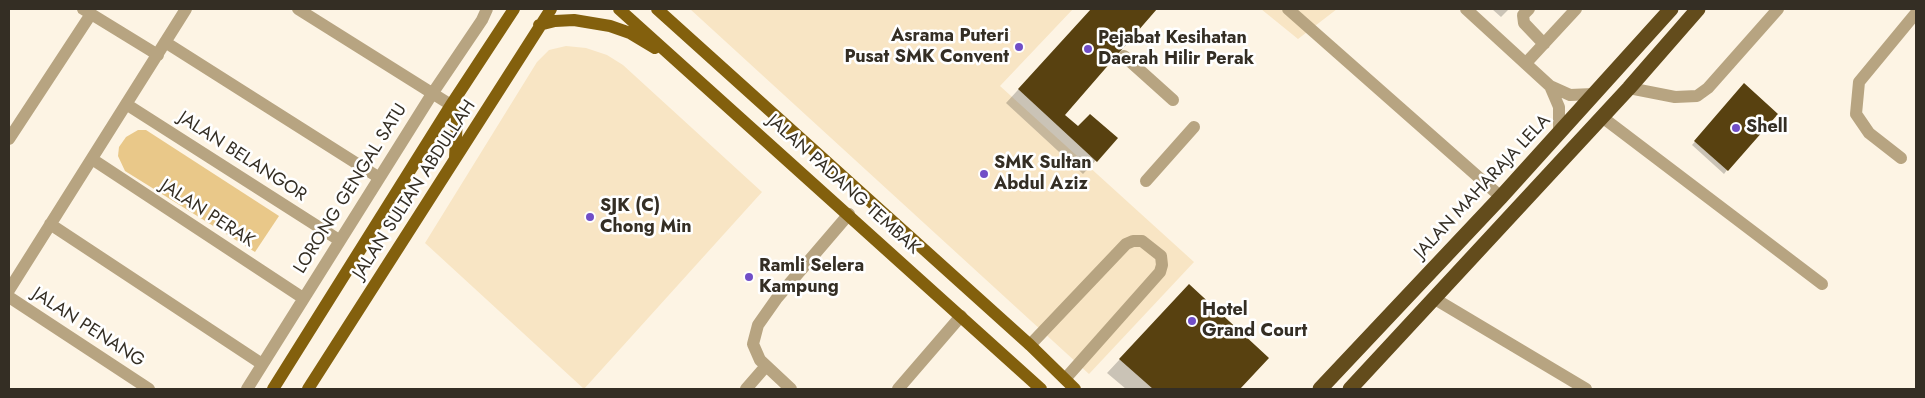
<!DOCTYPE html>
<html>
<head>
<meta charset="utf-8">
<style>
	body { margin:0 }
	#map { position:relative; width:1925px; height:398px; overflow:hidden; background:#fdf4e4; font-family:Jost,sans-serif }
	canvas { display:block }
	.frame { position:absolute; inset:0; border:10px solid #342e24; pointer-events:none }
</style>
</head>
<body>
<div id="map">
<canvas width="1925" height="398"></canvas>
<div class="frame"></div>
</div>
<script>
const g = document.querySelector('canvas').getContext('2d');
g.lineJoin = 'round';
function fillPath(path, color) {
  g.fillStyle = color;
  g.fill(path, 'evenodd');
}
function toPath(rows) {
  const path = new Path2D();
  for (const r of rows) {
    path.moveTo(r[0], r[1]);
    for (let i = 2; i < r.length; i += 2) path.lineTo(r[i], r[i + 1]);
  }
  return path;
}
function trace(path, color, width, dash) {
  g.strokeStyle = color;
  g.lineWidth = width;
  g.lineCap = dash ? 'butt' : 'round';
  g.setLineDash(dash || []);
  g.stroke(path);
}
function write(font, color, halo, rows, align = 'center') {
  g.font = font + ' Jost,sans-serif';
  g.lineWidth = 5;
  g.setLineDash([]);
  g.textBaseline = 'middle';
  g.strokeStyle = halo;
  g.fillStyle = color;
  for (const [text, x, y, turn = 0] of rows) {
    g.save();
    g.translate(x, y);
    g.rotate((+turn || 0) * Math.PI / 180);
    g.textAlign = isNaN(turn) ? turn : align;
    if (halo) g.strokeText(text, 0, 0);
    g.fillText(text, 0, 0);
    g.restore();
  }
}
fillPath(toPath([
	[690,9,1073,9,1000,86,1194,262,1089,374],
	[1261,9,1337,9,1298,39],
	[566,46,586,48,607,55,623,65,762,192,584,389,425,243,537,62,549,50]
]), '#f8e5c4');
fillPath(toPath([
	[138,130,146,130,279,216,255,252,125,171,118,156,119,147,126,137]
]), '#e9c889');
fillPath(toPath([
	[1092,9,1155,9,1063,115,1078,128,1116,139,1083,174,1006,103],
	[1492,9,1509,9,1501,17],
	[1741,88,1727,170,1724,174,1692,145],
	[1176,299,1267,358,1238,389,1126,389,1107,373]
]), '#0003');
fillPath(toPath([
	[1091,9,1157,9,1065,115,1078,126,1090,114,1118,138,1097,162,1018,89],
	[1744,83,1778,114,1728,171,1694,141],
	[1189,284,1269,358,1240,389,1153,389,1119,359]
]), '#584110');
trace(toPath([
	[83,9,158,55],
	[298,9,451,105],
	[1288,9,1501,197],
	[1466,9,1550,86,1570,95,1593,94],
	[1529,9,1523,15,1524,23,1544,44],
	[165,42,378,177],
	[1124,56,1173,100],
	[1526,63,1576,9],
	[1550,86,1559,107,1559,133],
	[1629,88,1675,97,1697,96,1708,88,1778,9],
	[126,104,339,240],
	[1602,117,1822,284],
	[9,139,91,14],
	[1901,158,1869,133,1856,114,1859,82,1916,13],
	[92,159,303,298],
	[1146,181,1194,127],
	[50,224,262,364],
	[9,290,186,9],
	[9,297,149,389],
	[1435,299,1586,389],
	[1030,345,1126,244,1133,241,1142,241,1161,256,1162,265,1160,272,1065,379],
	[247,389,432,94,482,20,487,9],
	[746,389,766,366],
	[791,389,760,360,753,344,758,325,777,298,849,214],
	[898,389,961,316]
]), '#b7a481', 12);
trace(toPath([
	[619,9,1041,389],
	[657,9,1030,345,1075,389],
	[539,25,555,21,574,20,610,26,630,33,655,48],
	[451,105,457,118,455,158],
	[273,389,451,105,514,9],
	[308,389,551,9]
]), '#83600d', 12);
trace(toPath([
	[1320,389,1501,197,1671,9],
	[1350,389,1629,88,1698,9]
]), '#634c1c', 15);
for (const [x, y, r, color] of [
	[1019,47,5,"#714ec7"],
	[1088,49,5,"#714ec7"],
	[1736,128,5,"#714ec7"],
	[984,174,5,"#714ec7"],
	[590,217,5,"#714ec7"],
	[749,277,5,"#714ec7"],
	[1192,321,5,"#714ec7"]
]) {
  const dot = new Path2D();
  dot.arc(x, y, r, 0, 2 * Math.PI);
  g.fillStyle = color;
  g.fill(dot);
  trace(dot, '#fff', 2);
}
write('bold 18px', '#342e24', '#fff', [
	["Asrama Puteri",1009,37,"right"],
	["Pusat SMK Convent",1009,58,"right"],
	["Pejabat Kesihatan",1098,39],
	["Daerah Hilir Perak",1098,60],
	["Shell",1746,128],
	["SMK Sultan",994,164],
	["Abdul Aziz",994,185],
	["SJK (C)",600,207],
	["Chong Min",600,228],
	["Ramli Selera",759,267],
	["Kampung",759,288],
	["Hotel",1202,311],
	["Grand Court",1202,332]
], 'left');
write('18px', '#342e24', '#fff', [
	["JALAN BELANGOR",242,157,33],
	["JALAN PADANG TEMBAK",843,185,42],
	["JALAN MAHARAJA LELA",1483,187,-47],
	["LORONG GENGAL SATU",351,189,-58],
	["JALAN SULTAN ABDULLAH",415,190,-57],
	["JALAN PERAK",207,214,33],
	["JALAN PENANG",88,328,33]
]);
</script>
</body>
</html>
